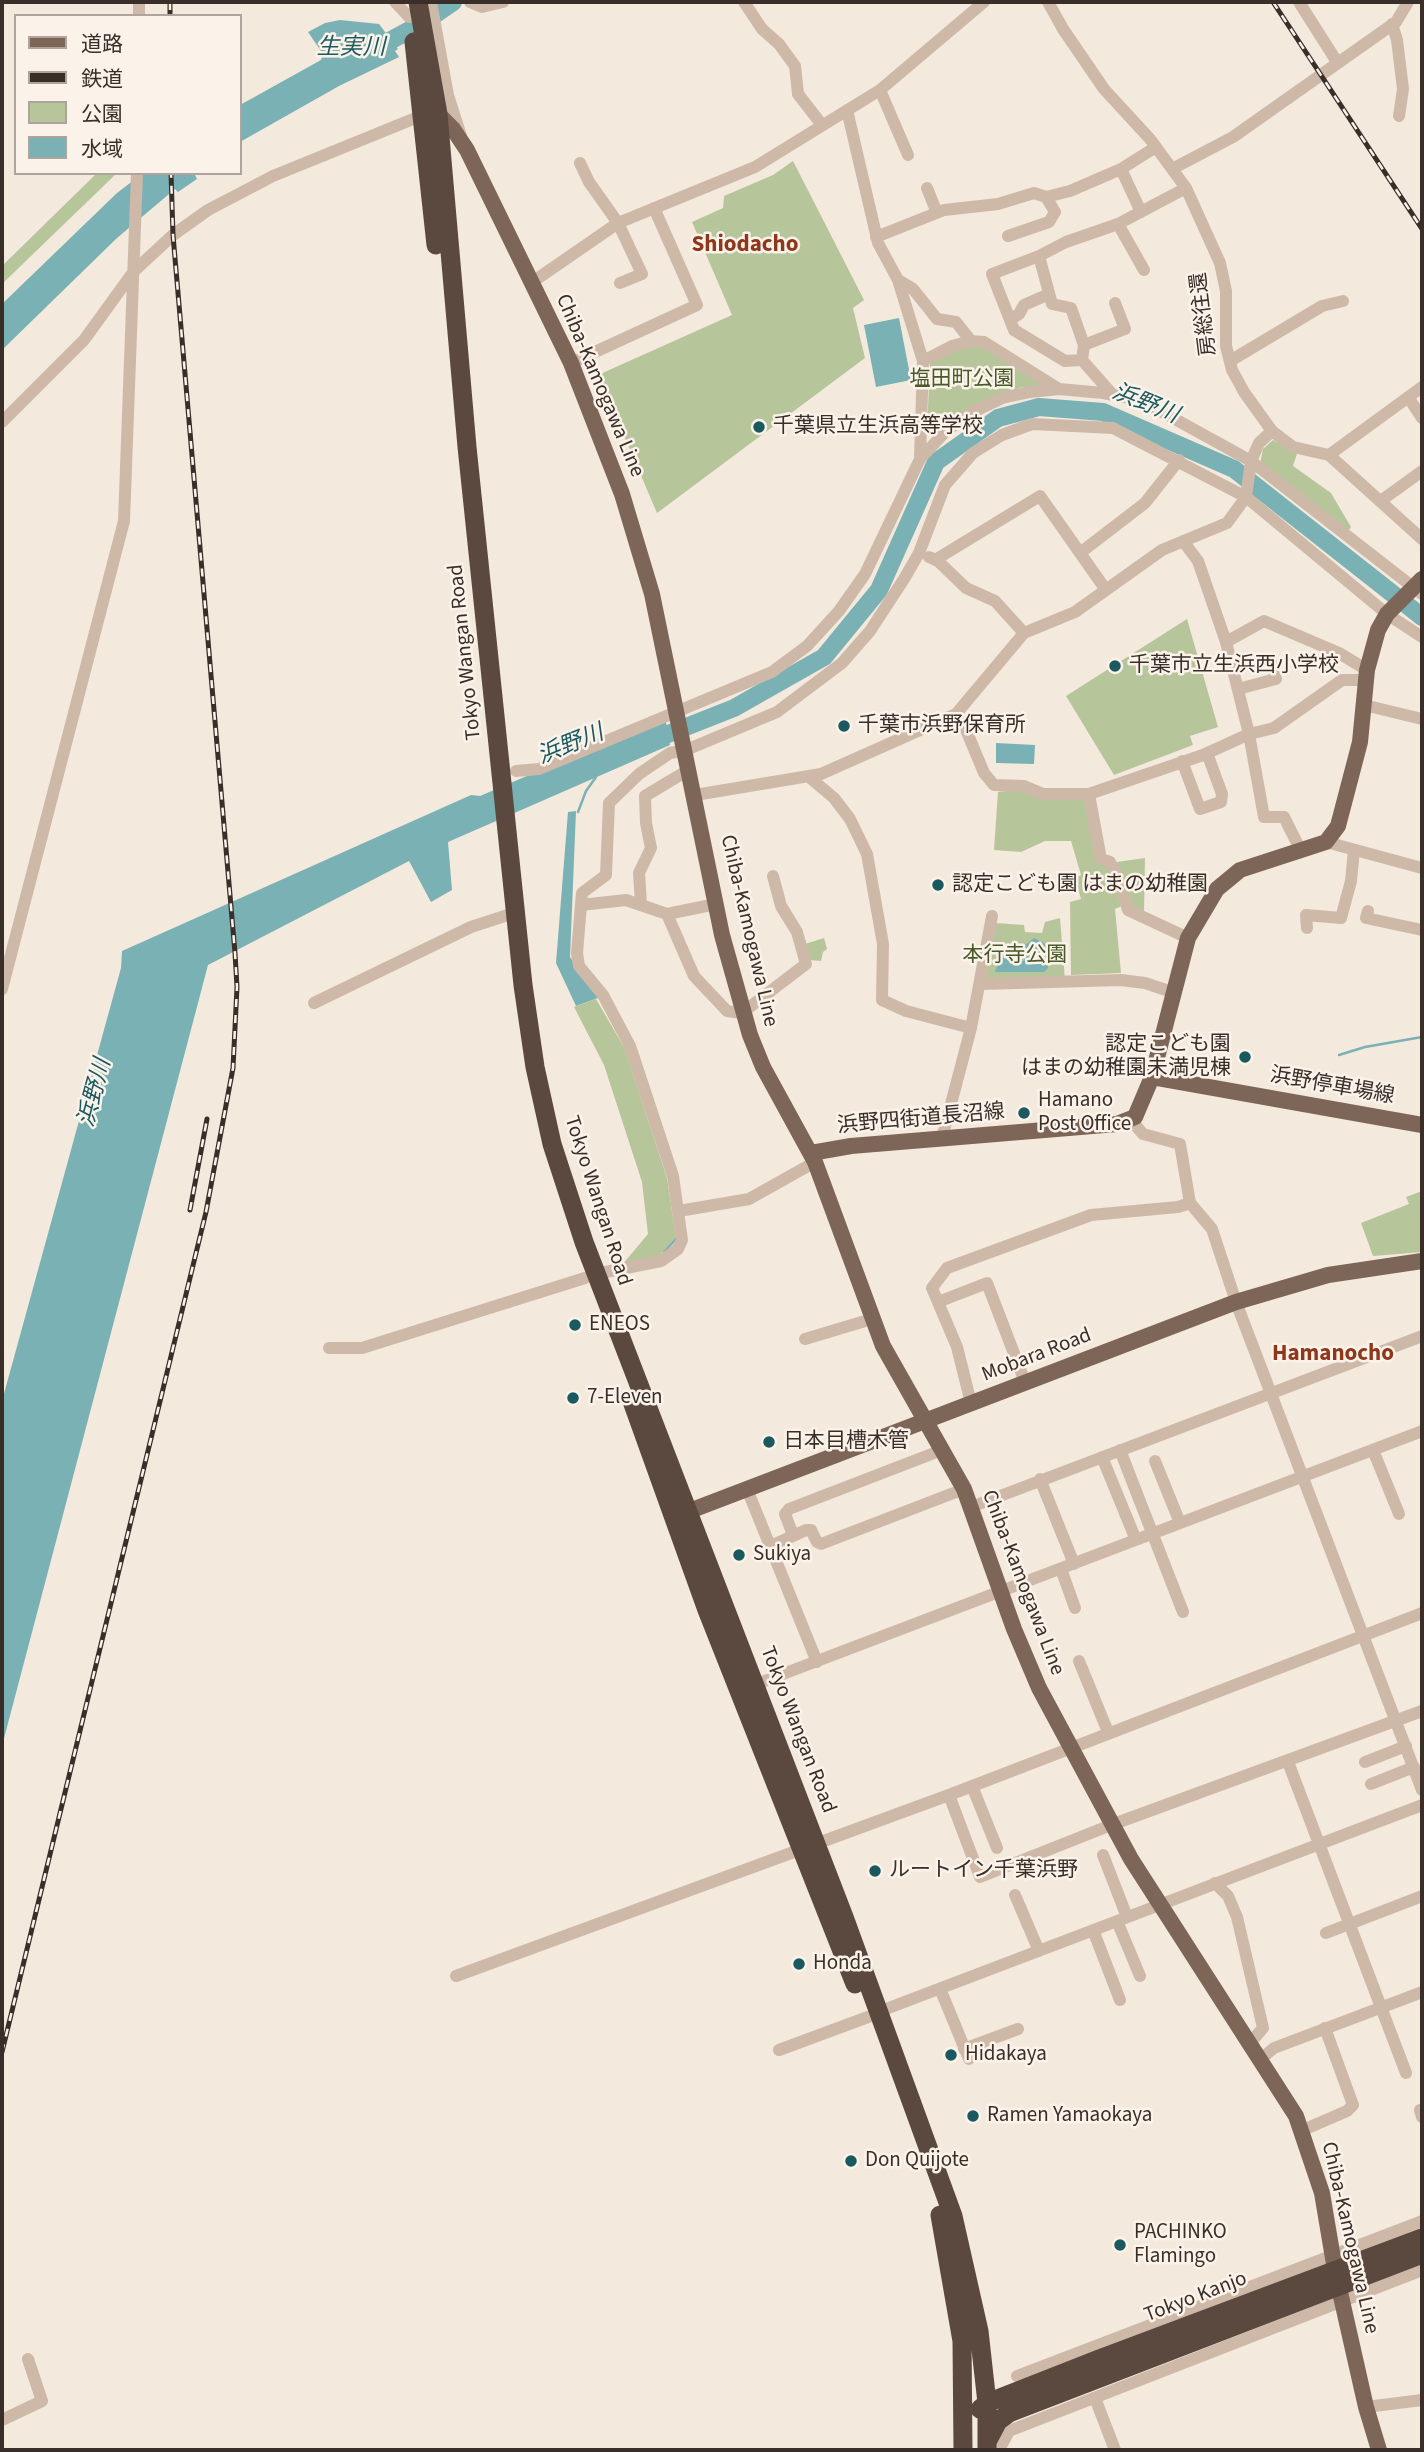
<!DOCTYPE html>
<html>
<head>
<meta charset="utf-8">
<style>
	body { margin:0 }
	#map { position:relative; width:1424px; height:2452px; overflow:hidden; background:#f4e9dd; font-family:"Source Sans 3","Noto Sans JP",sans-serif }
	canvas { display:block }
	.frame { position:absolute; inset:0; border:4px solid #3a2e29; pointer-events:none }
	.legend { position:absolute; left:14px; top:14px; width:228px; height:161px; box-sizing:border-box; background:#fbf3ea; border:2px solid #aea49d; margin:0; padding:9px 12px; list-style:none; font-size:21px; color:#3a2e29 }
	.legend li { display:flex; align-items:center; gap:14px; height:35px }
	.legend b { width:35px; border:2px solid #aea49d }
</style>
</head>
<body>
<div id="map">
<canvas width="1424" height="2452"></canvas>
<div class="frame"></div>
<ul class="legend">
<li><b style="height:9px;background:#7d6558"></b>道路</li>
<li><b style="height:9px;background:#3a2e29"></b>鉄道</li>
<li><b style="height:19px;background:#b7c59b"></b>公園</li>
<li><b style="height:19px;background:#7ab1b4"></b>水域</li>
</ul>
</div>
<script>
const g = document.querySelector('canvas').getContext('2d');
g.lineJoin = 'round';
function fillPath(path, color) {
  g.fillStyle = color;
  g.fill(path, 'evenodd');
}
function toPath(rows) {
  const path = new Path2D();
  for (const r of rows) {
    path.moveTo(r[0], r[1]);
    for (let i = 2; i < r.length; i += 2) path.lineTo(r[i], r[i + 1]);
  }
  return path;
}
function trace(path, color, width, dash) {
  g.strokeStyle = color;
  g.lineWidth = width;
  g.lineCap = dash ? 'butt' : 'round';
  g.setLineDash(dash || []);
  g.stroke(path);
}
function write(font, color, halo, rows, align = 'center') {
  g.font = font + ' "Source Sans 3","Noto Sans JP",sans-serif';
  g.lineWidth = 5;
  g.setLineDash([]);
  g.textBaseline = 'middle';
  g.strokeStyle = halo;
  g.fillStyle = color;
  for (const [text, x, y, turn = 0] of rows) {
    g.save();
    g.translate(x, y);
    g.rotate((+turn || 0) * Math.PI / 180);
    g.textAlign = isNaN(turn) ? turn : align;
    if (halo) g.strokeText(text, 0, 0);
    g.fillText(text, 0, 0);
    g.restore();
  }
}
fillPath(toPath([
	[793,161,864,300,853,308,865,358,657,513,598,375,732,315,692,222,723,208,724,196,773,175],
	[97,173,117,173,2,284,2,266],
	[982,344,1049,385,1019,388,937,433,931,433,927,429,930,363,963,345],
	[1273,440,1297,454,1293,466,1331,493,1351,527,1347,533,1260,464,1263,449],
	[1187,619,1218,727,1190,736,1193,745,1114,775,1066,696],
	[1022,789,1081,797,1086,800,1122,906,1115,909,1121,973,1071,975,1070,902,1081,899,1075,878,1081,875,1071,841,1045,841,1021,852,994,850,998,792],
	[1145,858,1144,912,1129,905,1117,862],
	[1060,918,1065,980,984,982,995,923,1024,925,1025,932,1042,933,1045,922],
	[824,938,827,949,823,952,821,961,809,960,805,944],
	[596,999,625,1049,667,1178,676,1238,657,1258,622,1265,648,1234,642,1182,604,1065,574,1007],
	[1422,1191,1422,1252,1373,1256,1361,1223,1409,1204,1406,1197]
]), '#b7c59b');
fillPath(toPath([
	[340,20,379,24,398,49,395,51,399,57,339,86,240,142,240,105,321,60,323,54,308,32,325,23],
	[143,173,194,173,197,179,178,192,175,189,117,238,2,350,2,304,117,193],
	[899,318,911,380,876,387,864,325],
	[665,717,670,745,448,842,452,890,431,902,409,861,208,965,2,1746,2,1401,121,968,122,951,471,795,480,796],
	[996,743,1035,745,1034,764,996,763],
	[576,811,570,957,598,998,576,1006,556,963,568,812],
	[1034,938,1044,943,1048,951,1048,968,1044,972,995,972,1002,951,1012,960,1024,961,1024,946]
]), '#7ab1b4');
trace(toPath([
	[578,812,586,791,596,777],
	[1339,1055,1365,1047,1422,1037],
	[664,1252,677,1238]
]), '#7ab1b4', 2.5);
trace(toPath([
	[371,51,421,24,453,2],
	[648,742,734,708,824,657,879,590,936,462,998,418,1039,407,1103,412,1234,469,1422,617]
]), '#7ab1b4', 18);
trace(toPath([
	[395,2,409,17],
	[431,2,448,95,461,136],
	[470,2,482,7,503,2],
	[744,2,762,29,779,44,795,66,798,94,822,125],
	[1048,2,1063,29,1104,89,1150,139,1186,188,1220,263,1226,291,1226,346,1232,370,1244,392,1272,431,1293,447,1329,455,1422,539],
	[1299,2,1337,62],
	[139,16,139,2],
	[1392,24,1397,40,1403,89,1399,116],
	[880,90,908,155],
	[847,110,878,243,898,280,923,361,920,459],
	[580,163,589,182,618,223,642,274,620,283],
	[1121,169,1141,212],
	[1172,169,1233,137,1396,22,1408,2],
	[927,188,937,213],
	[1046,197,1070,191,1121,169,1156,147],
	[1118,224,1144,270],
	[876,237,944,210,998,204,1034,193,1046,197,1055,212,1049,222,1008,236],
	[1039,256,1066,242,1118,224,1186,188],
	[898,280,913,289,937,319,956,322,971,341],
	[531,283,618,223,755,167,880,90,984,2],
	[1010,320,1019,314,1024,305,1049,294],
	[1084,345,1125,329,1115,303],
	[1082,360,1065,361,1014,330,992,274,1039,256,1052,304,1071,308,1084,345,1082,360,1112,394],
	[923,361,952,346,971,341,984,342,1059,389],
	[1230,361,1322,306,1343,301],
	[571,363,697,305,654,208],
	[1408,397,1422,418],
	[2,422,84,340,134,271,173,235,208,210,273,176,423,115],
	[1329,455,1422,387],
	[1382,500,1422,471],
	[1183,541,1198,561,1226,642,1249,734,1264,817,1284,817,1301,851],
	[1080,553,1145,503,1179,460],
	[929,557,938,561,966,588,995,601,1024,633],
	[935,560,1040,496,1106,590],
	[1226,642,1264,621,1339,653,1367,670],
	[1238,689,1276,679,1271,662],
	[1364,705,1422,719],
	[956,714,964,725,984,773,994,785,1024,786,1043,794,1089,794,1203,755,1249,734,1274,728,1342,680,1366,680],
	[1182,761,1200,809,1221,802,1222,794,1207,753],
	[516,771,539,769,772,672,807,646,839,611,865,574,920,459,945,432,971,413,1002,398,1030,392,1059,389,1103,393,1130,398,1153,407,1251,461,1422,594],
	[809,777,834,798,850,819,867,854,883,944,882,1000,906,1011,971,1028],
	[1089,794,1101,859,1110,862,1117,875,1128,910,1188,938],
	[695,795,821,774,956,714,1024,633,1075,612,1162,550,1227,523,1246,497,1251,461,1259,443,1272,431],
	[1326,842,1422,868],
	[641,904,639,873,651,848,646,823,645,796,690,769],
	[581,905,626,900,667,914,716,904],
	[1368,911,1366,918,1422,930],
	[667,914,694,976,727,1011,742,1013,806,964,797,932,781,906,773,876],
	[1307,928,1306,915,1341,918,1351,881,1354,850],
	[981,984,1121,980,1145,983,1172,992],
	[2,989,124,521,137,173],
	[314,1003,471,927,517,912],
	[1131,1120,1143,1134,1180,1144,1190,1203,1212,1229,1236,1302,1422,1790],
	[942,1138,971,1028,992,916],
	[679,1211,749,1199,815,1162],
	[596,1274,661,1261,678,1249,682,1240,673,1176,630,1046,603,995,579,966,577,953,582,893,606,875,609,803,639,774,670,753,686,750,777,712,842,663,870,631,904,579,919,553,945,485,973,453,1002,435,1032,424,1113,428,1246,497,1387,614,1422,637],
	[938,1302,987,1283,1025,1382],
	[805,1339,872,1319],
	[329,1348,362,1348,585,1278],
	[971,1403,957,1347,932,1288,947,1268,1091,1215,1178,1207,1190,1203],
	[1120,1450,1183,1612],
	[1373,1450,1399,1514],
	[1102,1457,1136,1540],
	[1155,1461,1180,1523],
	[1040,1479,1074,1564],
	[747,1489,817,1662],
	[971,1507,1422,1336],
	[793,1535,785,1514,789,1509,942,1450],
	[771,1546,806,1530,811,1530,817,1542,821,1544,964,1489],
	[1061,1569,1075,1608],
	[1079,1661,1108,1732],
	[754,1685,1422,1431],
	[1288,1762,1406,2073],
	[1365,1762,1406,1746],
	[1371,1784,1414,1767],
	[972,1786,997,1848],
	[949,1795,980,1877,1111,1825,1422,1711],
	[1103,1855,1127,1917],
	[1215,1883,1228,1896,1237,1917,1263,2028,1251,2042],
	[1015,1895,1039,1951],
	[1117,1921,1140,1976],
	[1093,1930,1120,2000],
	[1326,1933,1422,1896],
	[456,1976,949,1795,1422,1613],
	[941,1991,969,2059],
	[878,2012,1422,1805],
	[964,2049,1018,2029],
	[779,2050,868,2017],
	[1262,2058,1274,2048,1422,1992],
	[1420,2110,1422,2117],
	[1303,2130,1347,2111,1353,2105,1325,2028],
	[1017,2376,1422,2221],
	[1095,2398,1115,2450],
	[1366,2407,1422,2400],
	[2,2420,42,2401,28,2359],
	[999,2450,1009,2431,1422,2270]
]), '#ceb9a8', 12);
trace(toPath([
	[431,115,438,114,453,129,467,150,571,363,622,494,652,594,722,935,750,1035,763,1067,815,1162,883,1346,964,1489,1014,1629,1039,1688,1131,1859,1296,2116,1322,2193,1335,2270,1366,2407,1379,2450],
	[1152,1077,1422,1125],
	[811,1153,851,1146,1117,1124,1135,1117,1152,1077,1188,938,1217,889,1240,870,1326,842,1338,826,1360,742,1367,670,1378,630,1387,614,1422,579],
	[679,1515,1236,1302,1328,1275,1422,1261]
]), '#7d6558', 16);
trace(toPath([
	[418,2,438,114,467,447,523,985,535,1067,552,1144,584,1242,844,1917,953,2216,979,2331,987,2403,987,2450],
	[414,42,436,245],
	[633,1404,707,1610,855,1984],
	[940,2215,962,2341,963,2450],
	[980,2409,987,2403,1099,2359,1422,2238],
	[988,2440,998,2421,1009,2413,1422,2254]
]), '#5b483f', 19);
const rail = toPath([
	[170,2,170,16],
	[1273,2,1422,229],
	[190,1210,207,1119],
	[2,2052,206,1212,233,1068,237,987,235,953,173,235,171,173]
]);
trace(rail, '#3a2e29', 5);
trace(rail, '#fbf3ea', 2.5, [8]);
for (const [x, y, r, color] of [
	[759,427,7,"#1a5a5f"],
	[1115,666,7,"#1a5a5f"],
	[844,726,7,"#1a5a5f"],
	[938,885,7,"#1a5a5f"],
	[1245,1057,7,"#1a5a5f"],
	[1024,1113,7,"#1a5a5f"],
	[575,1325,7,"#1a5a5f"],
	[573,1398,7,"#1a5a5f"],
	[769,1442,7,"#1a5a5f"],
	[739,1555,7,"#1a5a5f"],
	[875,1871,7,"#1a5a5f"],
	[799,1964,7,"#1a5a5f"],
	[951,2055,7,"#1a5a5f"],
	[973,2116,7,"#1a5a5f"],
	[851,2161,7,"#1a5a5f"],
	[1120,2245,7,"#1a5a5f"]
]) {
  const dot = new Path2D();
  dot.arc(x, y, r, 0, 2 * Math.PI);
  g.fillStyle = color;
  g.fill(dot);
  trace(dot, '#fbf3ea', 2.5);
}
write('21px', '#3a2e29', '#fbf3ea', [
	["房総往還",1205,314,-97],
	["Chiba-Kamogawa Line",599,386,67],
	["Tokyo Wangan Road",466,652,-96],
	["Chiba-Kamogawa Line",748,931,77],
	["浜野停車場線",1332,1087,10],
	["浜野四街道長沼線",921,1120,-5],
	["Tokyo Wangan Road",597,1201,72],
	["Mobara Road",1037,1356,-21],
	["Chiba-Kamogawa Line",1022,1583,69],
	["Tokyo Wangan Road",797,1730,69],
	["Chiba-Kamogawa Line",1349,2238,77],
	["Tokyo Kanjo",1196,2298,-21]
]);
write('21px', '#485a2a', '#fbf3ea', [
	["塩田町公園",962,380],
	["本行寺公園",1015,956]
]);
write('21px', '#3a2e29', '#fbf3ea', [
	["千葉県立生浜高等学校",773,427],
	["千葉市立生浜西小学校",1129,666],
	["千葉市浜野保育所",858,726],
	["認定こども園 はまの幼稚園",952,885],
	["認定こども園",1231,1045,"right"],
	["はまの幼稚園未満児棟",1231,1069,"right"],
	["Hamano",1038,1101],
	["Post Office",1038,1125],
	["ENEOS",589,1325],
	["7-Eleven",587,1398],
	["日本目槽木管",783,1442],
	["Sukiya",753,1555],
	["ルートイン千葉浜野",889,1871],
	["Honda",813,1964],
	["Hidakaya",965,2055],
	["Ramen Yamaokaya",987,2116],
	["Don Quijote",865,2161],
	["PACHINKO",1134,2233],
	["Flamingo",1134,2257]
], 'left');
write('italic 23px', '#1a5a5f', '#fbf3ea', [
	["生実川",351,49],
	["浜野川",1145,405,22],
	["浜野川",571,746,-22],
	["浜野川",96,1093,-75]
]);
write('bold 23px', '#8f371b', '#fbf3ea', [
	["Shiodacho",745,246],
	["Hamanocho",1333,1355]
]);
</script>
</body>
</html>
